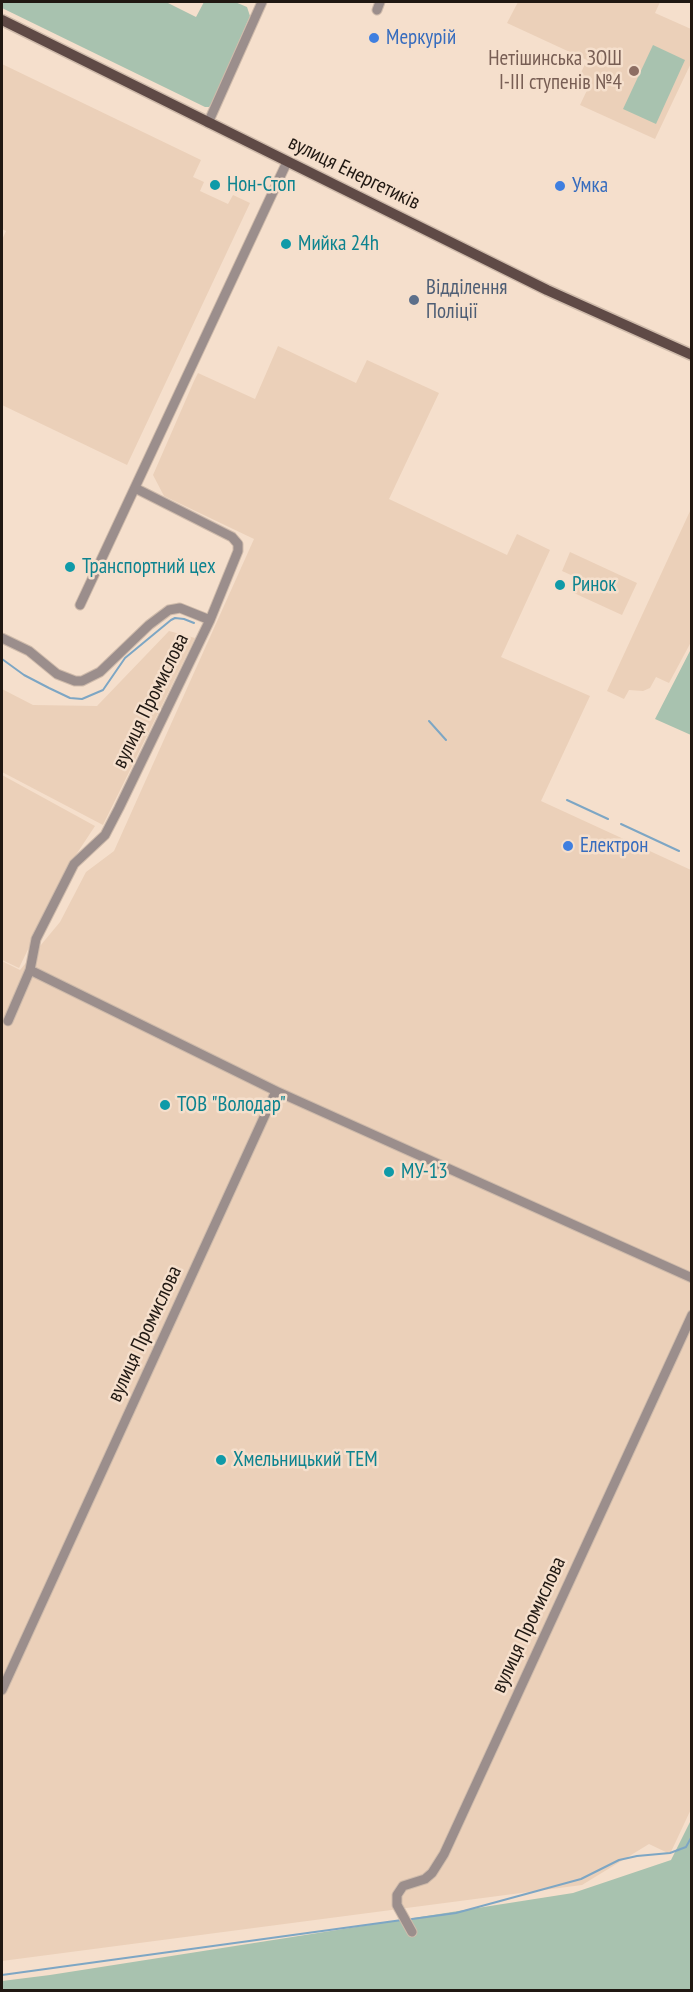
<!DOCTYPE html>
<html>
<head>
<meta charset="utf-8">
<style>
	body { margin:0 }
	#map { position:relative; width:693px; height:1992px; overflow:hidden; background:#f5dfcc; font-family:"PT Sans Narrow",sans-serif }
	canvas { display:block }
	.frame { position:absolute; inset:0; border:3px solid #201812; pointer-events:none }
</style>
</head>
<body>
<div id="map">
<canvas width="693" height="1992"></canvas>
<div class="frame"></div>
</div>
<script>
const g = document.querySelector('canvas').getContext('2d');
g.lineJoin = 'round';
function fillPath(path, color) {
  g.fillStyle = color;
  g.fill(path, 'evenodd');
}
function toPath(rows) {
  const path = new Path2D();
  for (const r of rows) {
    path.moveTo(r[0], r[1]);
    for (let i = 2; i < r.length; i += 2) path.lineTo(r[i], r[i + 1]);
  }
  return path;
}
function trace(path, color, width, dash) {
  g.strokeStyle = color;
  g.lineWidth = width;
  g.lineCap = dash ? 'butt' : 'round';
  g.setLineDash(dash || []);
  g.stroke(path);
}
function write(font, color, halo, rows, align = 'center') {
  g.font = font + ' "PT Sans Narrow",sans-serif';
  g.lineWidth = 5;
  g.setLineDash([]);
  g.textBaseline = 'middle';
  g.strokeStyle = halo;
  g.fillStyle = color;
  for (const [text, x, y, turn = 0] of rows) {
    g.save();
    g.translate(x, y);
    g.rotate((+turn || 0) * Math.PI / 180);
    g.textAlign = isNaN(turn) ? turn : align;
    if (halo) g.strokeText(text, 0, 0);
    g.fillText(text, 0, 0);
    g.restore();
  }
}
fillPath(toPath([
	[518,2,660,2,655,13,691,29,692,61,655,139,580,105,589,86,577,81,587,60,507,23],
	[2,64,201,160,193,177,204,182,200,191,228,204,233,195,250,203,127,465,2,405,2,240,6,231,2,229],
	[278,346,356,383,367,360,439,393,389,499,507,555,517,534,550,550,501,657,590,696,541,801,691,870,692,1807,670,1854,649,1844,582,1885,2,1961,2,961,20,970,60,922,86,872,114,851,254,539,164,496,153,475,194,381,198,373,255,399],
	[691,509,691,642,669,683,656,677,650,688,643,691,629,690,624,699,607,691],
	[570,552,637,583,622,615,574,593,580,579,562,571],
	[169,631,195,638,103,825,2,772,2,689,33,705,97,706],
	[2,775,95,826,68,867,19,968,2,960]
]), '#ebd0b9');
fillPath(toPath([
	[2,2,166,2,196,17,204,2,235,2,247,7,250,16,212,103,209,107,205,107,2,8],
	[653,45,685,60,656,124,623,109],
	[691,649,692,735,691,735,655,719],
	[691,1820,691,1990,2,1990,2,1981,50,1975,573,1893,671,1860]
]), '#a8c2af');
trace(toPath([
	[2,659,24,675,49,688,70,698,82,699,103,690,125,658,171,620,175,618,184,619,194,623],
	[429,721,446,740],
	[567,800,608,819],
	[621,824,679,851],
	[412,1919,456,1913,581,1879,619,1860,637,1856,670,1853,686,1847,692,1836],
	[2,1975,402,1920]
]), '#7da6c4', 2);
const minor = toPath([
	[377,10,380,2],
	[208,123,262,2],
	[80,605,287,162],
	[2,638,29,651,57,674,75,681,82,681,100,672,149,625,169,610,180,608,210,620],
	[8,1021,30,970,36,939,74,864,105,835,119,808,210,620,238,551,238,544,232,537,135,488],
	[276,1091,692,1278],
	[2,1690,276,1091,30,970],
	[412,1932,397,1905,397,1895,403,1886,425,1879,432,1873,444,1854,692,1315]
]);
const major = toPath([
	[2,20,547,290,692,355]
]);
trace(minor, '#cfbbab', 11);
trace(major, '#cfbbab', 13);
trace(minor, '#9b8e8c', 9);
trace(major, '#5f4a46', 10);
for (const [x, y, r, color] of [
	[374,38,6,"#3f7fe0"],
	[634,71,6,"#8d6e63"],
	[215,185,6,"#0f9aa8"],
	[560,186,6,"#3f7fe0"],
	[286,244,6,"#0f9aa8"],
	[414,300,6,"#5c6f8a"],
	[70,567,6,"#0f9aa8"],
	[560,585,6,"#0f9aa8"],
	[568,846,6,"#3f7fe0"],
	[165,1105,6,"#0f9aa8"],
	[389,1172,6,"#0f9aa8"],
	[221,1460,6,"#0f9aa8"]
]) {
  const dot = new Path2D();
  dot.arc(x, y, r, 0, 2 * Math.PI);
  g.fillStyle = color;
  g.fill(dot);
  trace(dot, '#f5dfcc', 2);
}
write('21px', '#366cbe', '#f5dfcc', [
	["Меркурій",386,38],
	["Умка",572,186],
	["Електрон",580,846]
], 'left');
write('21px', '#785e54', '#f5dfcc', [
	["Нетішинська ЗОШ",622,59],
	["І-ІІІ ступенів №4",622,83]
], 'right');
write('21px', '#201812', '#f5dfcc', [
	["вулиця Енергетиків",354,173,26],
	["вулиця Промислова",151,701,-64],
	["вулиця Промислова",145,1334,-65],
	["вулиця Промислова",529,1625,-65]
]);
write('21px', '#0d838f', '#f5dfcc', [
	["Нон-Стоп",227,185],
	["Мийка 24һ",298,244],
	["Транспортний цех",82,567],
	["Ринок",572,585],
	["ТОВ \"Володар\"",177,1105],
	["МУ-13",401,1172],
	["Хмельницький ТЕМ",233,1460]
], 'left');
write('21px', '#4e5e75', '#f5dfcc', [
	["Відділення",426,288],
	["Поліції",426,312]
], 'left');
</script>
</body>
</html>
